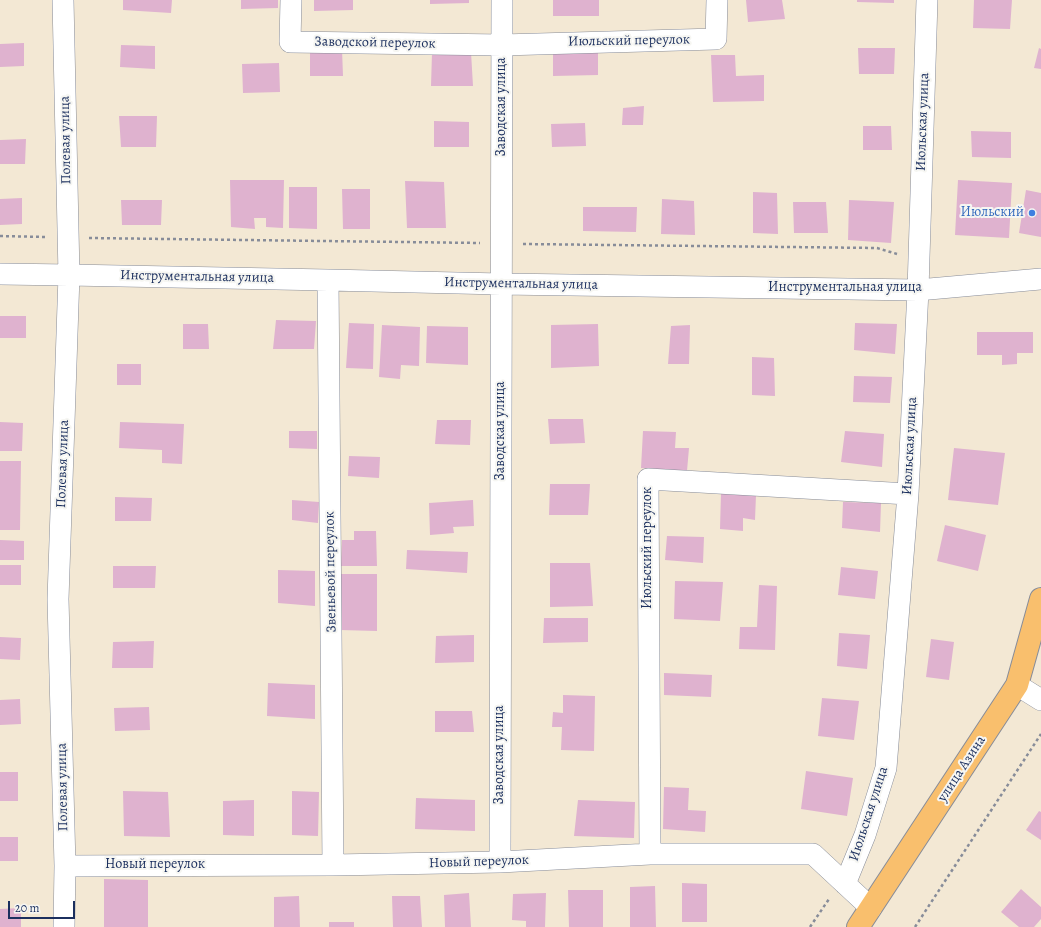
<!DOCTYPE html>
<html>
<head>
<meta charset="utf-8">
<style>
	body { margin:0 }
	#map { position:relative; width:1041px; height:927px; overflow:hidden; background:#f3e8d4; font-family:Alegreya,serif }
	canvas { display:block }
	.scale { position:absolute; left:8px; top:901px; width:67px; height:18px; box-sizing:border-box; border:2px solid #1b2f5e; border-top:0; padding-left:5px; font-size:12px; line-height:14px; white-space:nowrap; color:#1b2f5e; -webkit-text-stroke:3px #f6f6f2; paint-order:stroke }
</style>
</head>
<body>
<div id="map">
<canvas width="1041" height="927"></canvas>
<div class="scale">20 m</div>
</div>
<script>
const g = document.querySelector('canvas').getContext('2d');
g.lineJoin = 'round';
function fillPath(path, color) {
  g.fillStyle = color;
  g.fill(path, 'evenodd');
}
function toPath(rows) {
  const path = new Path2D();
  for (const r of rows) {
    path.moveTo(r[0], r[1]);
    for (let i = 2; i < r.length; i += 2) path.lineTo(r[i], r[i + 1]);
  }
  return path;
}
function trace(path, color, width, dash) {
  g.strokeStyle = color;
  g.lineWidth = width;
  g.lineCap = dash ? 'butt' : 'round';
  g.setLineDash(dash || []);
  g.stroke(path);
}
function write(font, color, halo, rows, align = 'center') {
  g.font = font + ' Alegreya,serif';
  g.lineWidth = 4;
  g.setLineDash([]);
  g.textBaseline = 'middle';
  g.strokeStyle = halo;
  g.fillStyle = color;
  for (const [text, x, y, turn = 0] of rows) {
    g.save();
    g.translate(x, y);
    g.rotate((+turn || 0) * Math.PI / 180);
    g.textAlign = isNaN(turn) ? turn : align;
    if (halo) g.strokeText(text, 0, 0);
    g.fillText(text, 0, 0);
    g.restore();
  }
}
fillPath(toPath([
	[123,0,172,0,171,13,123,10],
	[241,0,278,0,278,8,241,9],
	[314,0,353,0,353,10,314,11],
	[430,0,469,0,469,3,430,4],
	[553,0,599,0,599,16,553,16],
	[746,0,782,0,785,19,748,22],
	[857,0,894,0,894,3,857,2],
	[974,0,1012,0,1010,29,973,28],
	[24,43,24,66,0,67,0,44],
	[121,45,155,46,155,69,120,67],
	[858,48,895,48,894,74,859,74],
	[1039,48,1041,49,1041,69,1034,68],
	[310,49,342,49,343,76,310,76],
	[471,52,473,86,431,86,432,53],
	[553,52,598,52,598,75,553,76],
	[711,55,735,55,736,76,764,75,764,101,713,102],
	[279,63,280,92,243,93,242,64],
	[644,106,643,125,622,125,623,108],
	[119,116,157,116,156,147,121,147],
	[434,121,469,122,469,147,434,147],
	[585,123,586,146,552,147,551,124],
	[863,126,891,126,892,150,863,150],
	[971,131,1011,132,1011,158,972,157],
	[26,139,25,164,0,164,0,140],
	[230,180,284,180,283,228,266,227,266,218,254,218,255,229,231,227],
	[958,180,1012,183,1009,238,955,235],
	[405,181,444,182,446,228,407,228],
	[289,187,317,187,317,229,289,228],
	[342,189,370,189,370,229,343,229],
	[1026,190,1041,193,1041,237,1019,233],
	[753,192,777,193,778,234,753,233],
	[22,198,22,224,0,225,0,199],
	[662,199,694,201,695,235,661,234],
	[121,200,162,200,161,225,122,225],
	[849,200,894,202,891,243,848,240],
	[793,202,826,202,828,233,794,233],
	[583,207,637,207,636,232,583,231],
	[0,316,26,316,26,338,0,338],
	[276,320,316,321,314,349,273,349],
	[349,323,374,324,373,369,346,368],
	[855,323,897,324,895,354,854,350],
	[183,324,208,324,209,349,183,349],
	[598,324,599,366,551,368,551,325],
	[382,325,420,327,419,366,401,365,400,379,379,377],
	[690,325,689,364,668,364,671,326],
	[427,326,468,327,468,365,426,363],
	[977,332,1033,332,1033,353,1017,353,1017,364,1002,365,1002,355,977,355],
	[752,357,774,358,775,396,752,395],
	[117,364,141,364,141,385,117,385],
	[854,376,892,377,890,403,853,402],
	[548,419,583,419,585,443,550,444],
	[437,420,471,420,470,445,435,444],
	[0,422,23,423,22,451,0,451],
	[120,422,184,424,182,464,162,463,162,450,119,448],
	[289,431,317,431,317,449,289,448],
	[643,431,676,432,675,448,689,448,687,471,641,468],
	[845,431,884,434,882,467,841,462],
	[954,448,1005,453,998,505,948,500],
	[349,456,380,457,379,478,348,476],
	[0,461,21,461,20,530,0,530],
	[550,484,590,484,588,515,549,515],
	[721,493,756,495,755,520,743,518,743,531,720,529],
	[115,497,152,498,151,521,115,521],
	[292,500,319,502,318,523,292,520],
	[473,500,474,526,453,527,454,533,430,535,429,503],
	[843,502,881,503,880,532,842,528],
	[945,525,986,535,978,571,937,561],
	[354,531,376,531,377,566,341,566,342,540,354,540],
	[667,536,704,537,703,563,665,560],
	[0,540,24,541,24,560,0,560],
	[407,550,468,552,467,573,406,569],
	[550,563,590,563,593,606,550,607],
	[0,565,21,565,21,585,0,585],
	[113,566,156,566,155,588,113,588],
	[841,567,878,571,875,599,838,595],
	[278,570,315,571,315,606,278,603],
	[340,574,377,574,377,631,340,630],
	[675,581,723,582,720,621,674,619],
	[759,585,777,586,775,650,739,649,740,627,757,627],
	[544,618,588,618,588,642,543,643],
	[839,633,870,635,867,669,837,666],
	[474,635,474,662,435,663,436,636],
	[0,637,21,638,20,660,0,659],
	[931,639,954,642,949,680,926,677],
	[154,641,153,668,112,668,113,642],
	[664,673,712,675,711,697,664,695],
	[268,683,315,685,315,719,267,716],
	[563,695,595,696,594,751,561,750,562,727,552,727,553,712,563,713],
	[822,698,859,701,854,740,818,736],
	[20,699,21,724,0,725,0,700],
	[149,707,150,730,115,731,114,708],
	[435,711,472,711,474,732,435,732],
	[806,771,853,778,847,816,801,809],
	[0,772,18,772,18,801,0,801],
	[664,787,689,788,688,810,706,811,705,832,663,829],
	[123,791,168,792,170,837,124,836],
	[292,791,319,792,318,836,292,835],
	[416,798,475,800,475,831,415,829],
	[254,800,254,836,223,835,223,801],
	[578,800,635,802,634,838,574,836],
	[1039,811,1041,812,1041,840,1026,830],
	[0,837,18,837,18,861,0,861],
	[104,879,148,880,148,927,104,927],
	[682,883,707,884,707,922,682,922],
	[655,886,656,927,630,927,630,887],
	[1021,889,1041,907,1041,919,1034,927,1019,927,1001,912],
	[568,890,603,890,603,927,569,927],
	[469,893,471,927,445,927,444,895],
	[546,893,545,927,526,927,526,921,512,920,513,894],
	[299,896,300,927,274,927,274,897],
	[392,896,420,896,422,927,393,927],
	[21,908,21,927,0,927,0,909],
	[329,922,354,922,354,927,329,927]
]), '#dfb2cf');
const street = toPath([
	[63,0,69,275,58,599,65,866,64,927],
	[291,0,290,42,502,45,716,39,717,0],
	[0,274,69,275,328,280,501,284,918,290,1041,279],
	[328,280,333,865],
	[1017,685,1041,700],
	[650,854,648,479,908,494],
	[500,862,502,0],
	[65,866,333,865,500,862,650,854,813,854,871,908],
	[845,884,865,835,886,768,908,494,918,290,927,0]
]);
const primary = toPath([
	[858,927,1017,685,1041,599]
]);
trace(street, '#878c99', 22);
trace(primary, '#878c99', 24);
trace(toPath([
	[0,236,46,237],
	[89,238,480,243],
	[523,244,877,248,897,254],
	[810,927,829,899],
	[915,927,1041,734]
]), '#878c99', 2.5, [3, 3]);
trace(street, '#fff', 21);
trace(primary, '#f9bf6d', 22);
for (const [x, y, r, color] of [
	[1032,213,4,"#3f7fe0"]
]) {
  const dot = new Path2D();
  dot.arc(x, y, r, 0, 2 * Math.PI);
  g.fillStyle = color;
  g.fill(dot);
  trace(dot, '#f6f6f2', 1.5);
}
write('14px', '#1b2f5e', '#f6f6f2', [
	["Июльский переулок",629,41,-1],
	["Заводской переулок",375,43,1],
	["Заводская улица",502,107,-90],
	["Июльская улица",923,122,-88],
	["Полевая улица",66,140,-91],
	["Инструментальная улица",197,277,1],
	["Инструментальная улица",521,284,1],
	["Инструментальная улица",845,288],
	["Заводская улица",501,431,-90],
	["Июльская улица",910,446,-87],
	["Полевая улица",63,464,-88],
	["Июльский переулок",648,548,-90],
	["Звеньевой переулок",331,572,-91],
	["Заводская улица",500,755,-90],
	["улица Азина",962,769,-57],
	["Полевая улица",63,787,-91],
	["Июльская улица",869,814,-72],
	["Новый переулок",479,862,-2],
	["Новый переулок",155,865]
]);
write('14px', '#366cbe', '#f6f6f2', [
	["Июльский",1024,213]
], 'right');
</script>
</body>
</html>
